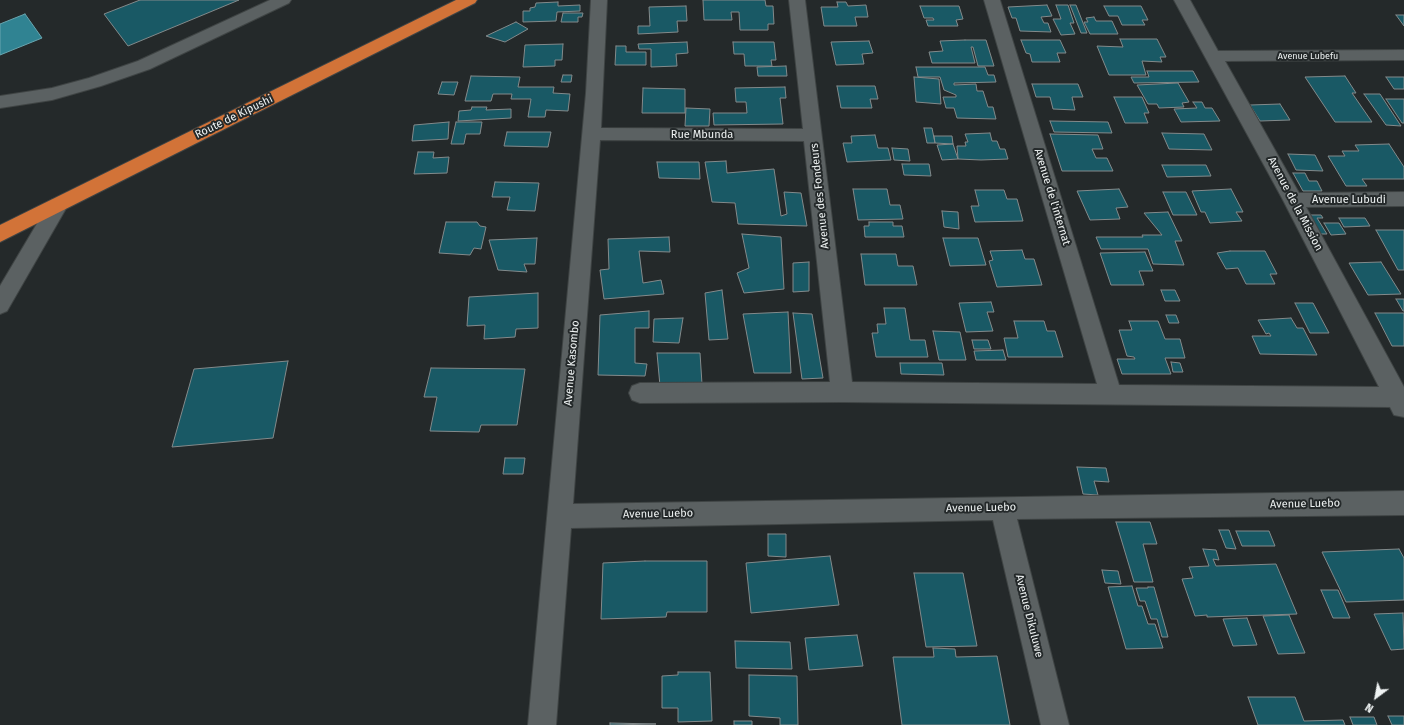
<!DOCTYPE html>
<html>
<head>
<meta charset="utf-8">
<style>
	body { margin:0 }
	#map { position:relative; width:1404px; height:725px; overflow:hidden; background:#24292a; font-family:"Fira Sans",sans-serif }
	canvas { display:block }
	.north { position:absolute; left:1356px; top:677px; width:40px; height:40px; -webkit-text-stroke:3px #24292a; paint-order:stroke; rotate:212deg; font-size:11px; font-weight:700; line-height:16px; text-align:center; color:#eff3f3 }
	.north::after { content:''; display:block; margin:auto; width:14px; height:18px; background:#eff3f3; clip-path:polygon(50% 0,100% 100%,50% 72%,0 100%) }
</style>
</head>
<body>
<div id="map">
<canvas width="1404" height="725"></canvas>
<div class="north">N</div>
</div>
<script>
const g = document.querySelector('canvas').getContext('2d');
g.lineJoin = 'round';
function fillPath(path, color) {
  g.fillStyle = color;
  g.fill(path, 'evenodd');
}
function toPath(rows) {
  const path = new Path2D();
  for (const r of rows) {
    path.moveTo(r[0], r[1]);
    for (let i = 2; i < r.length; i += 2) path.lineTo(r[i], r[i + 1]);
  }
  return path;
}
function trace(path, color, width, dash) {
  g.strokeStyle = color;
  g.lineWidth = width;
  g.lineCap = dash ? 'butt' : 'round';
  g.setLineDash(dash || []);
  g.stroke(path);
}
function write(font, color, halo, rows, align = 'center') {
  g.font = font + ' "Fira Sans",sans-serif';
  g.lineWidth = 4;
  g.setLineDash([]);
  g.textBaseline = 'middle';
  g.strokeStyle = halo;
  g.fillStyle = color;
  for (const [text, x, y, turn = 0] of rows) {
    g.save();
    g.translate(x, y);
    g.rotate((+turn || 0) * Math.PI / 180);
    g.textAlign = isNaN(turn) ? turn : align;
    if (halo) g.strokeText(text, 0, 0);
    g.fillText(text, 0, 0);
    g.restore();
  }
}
const water = toPath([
	[25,14,42,38,0,55,0,24,25,14]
]);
fillPath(water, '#308392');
trace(water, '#69a5af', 1);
const building = toPath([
	[140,0,239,0,128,46,104,14,140,0],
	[703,0,765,0,766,6,773,6,774,24,768,24,768,30,740,30,739,12,731,12,732,20,704,20,703,0],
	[558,2,558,6,580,5,580,11,557,12,556,21,523,22,523,11,530,11,530,8,535,7,536,3,558,2],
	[837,2,846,2,848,6,866,5,868,17,855,17,857,26,824,26,821,7,838,7,837,2],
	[1047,5,1052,16,1041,17,1044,23,1048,23,1051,32,1020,31,1016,18,1012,18,1008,7,1047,5],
	[1056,5,1068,5,1074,23,1070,23,1075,34,1061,35,1053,19,1061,19,1056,5],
	[1070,5,1076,5,1087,33,1081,33,1070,5],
	[686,6,687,21,677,21,678,32,638,34,638,26,650,26,649,7,686,6],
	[920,6,959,6,963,19,956,20,958,26,928,26,926,20,934,20,933,18,924,18,920,6],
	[1104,6,1141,6,1148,20,1142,20,1145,25,1122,25,1118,16,1109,16,1104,6],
	[563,13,583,13,582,17,578,17,578,22,561,22,563,13],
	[1396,15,1404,15,1404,26,1396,15],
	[1094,17,1096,21,1112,21,1118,34,1090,34,1084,22,1088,22,1086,18,1094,17],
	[516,22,528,29,505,42,486,36,516,22],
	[1120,39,1157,39,1166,57,1160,57,1162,62,1142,61,1146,75,1109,75,1097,46,1123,47,1120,39],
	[965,40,986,40,994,66,978,66,973,47,971,47,975,63,932,63,929,52,943,51,940,41,965,40],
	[1021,40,1060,40,1066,53,1057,53,1060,62,1032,62,1030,54,1026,53,1021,40],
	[869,41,873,53,862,54,864,64,836,65,831,42,869,41],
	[687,42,688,53,676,54,677,66,651,67,651,49,639,49,638,44,687,42],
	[733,42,774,42,776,60,771,60,772,66,745,66,744,54,734,54,733,42],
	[563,44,562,60,555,60,555,66,523,67,525,45,563,44],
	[616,46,626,46,626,52,646,52,646,65,615,65,616,46],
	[786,66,787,76,758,76,757,67,786,66],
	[916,67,985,67,988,75,994,75,996,82,954,83,954,85,976,84,977,91,983,91,988,107,993,107,996,119,957,118,954,108,946,108,943,97,956,97,956,95,944,90,940,77,918,77,916,67],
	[1147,71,1193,71,1199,82,1134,83,1131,77,1149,77,1147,71],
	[563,75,572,75,571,82,561,82,563,75],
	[471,76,520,77,518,87,554,87,553,93,570,94,568,111,546,110,545,117,528,117,531,99,511,99,512,94,493,94,491,101,465,101,471,76],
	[1345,76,1356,93,1352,93,1372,122,1335,122,1305,77,1345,76],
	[914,77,939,79,941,104,916,102,914,77],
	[1386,77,1404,77,1404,89,1394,89,1386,77],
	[442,82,458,82,454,95,438,94,442,82],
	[1178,83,1189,102,1182,103,1184,107,1159,108,1157,104,1148,104,1137,85,1178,83],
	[1032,84,1078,84,1083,97,1072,97,1075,110,1053,109,1050,97,1036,97,1032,84],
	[837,86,875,86,878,99,870,99,872,108,841,108,837,86],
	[785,87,786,98,780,98,783,124,714,125,713,113,747,113,746,102,736,102,735,88,785,87],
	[643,88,685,89,685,113,642,113,643,88],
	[1364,94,1380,94,1401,126,1386,125,1364,94],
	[1114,97,1142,97,1149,113,1144,113,1148,123,1125,123,1114,97],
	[1386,99,1404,99,1404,123,1402,123,1386,99],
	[1193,102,1202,102,1205,108,1212,108,1220,121,1181,122,1174,109,1197,108,1193,102],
	[1280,104,1290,120,1260,121,1250,105,1280,104],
	[472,107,487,107,486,110,511,109,511,118,458,121,459,111,471,110,472,107],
	[686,108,710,109,709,126,685,126,686,108],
	[1050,121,1108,122,1112,133,1054,132,1050,121],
	[449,122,448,139,412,141,414,125,449,122],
	[456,122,482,122,480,134,466,134,464,144,451,144,456,122],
	[924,128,932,128,935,143,927,143,924,128],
	[507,132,551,132,548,147,504,146,507,132],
	[990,133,992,141,997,141,1000,149,1005,149,1008,159,981,160,958,159,957,146,966,146,965,142,968,142,965,134,990,133],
	[1162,133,1204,134,1212,150,1169,149,1162,133],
	[1050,134,1098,135,1103,149,1092,149,1096,158,1107,158,1113,171,1062,171,1050,134],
	[875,135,878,148,888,148,891,160,847,162,843,143,852,143,851,136,875,135],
	[934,136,952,136,953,144,935,143,934,136],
	[953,144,958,159,942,160,937,145,953,144],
	[1389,144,1404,167,1404,179,1362,179,1367,186,1346,186,1328,156,1345,156,1342,151,1359,151,1355,145,1389,144],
	[892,148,908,149,910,161,894,160,892,148],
	[418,152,434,152,433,158,449,157,447,173,414,174,418,152],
	[1288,154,1315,155,1323,171,1296,170,1288,154],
	[726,161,727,173,774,169,781,216,787,214,784,192,801,193,807,226,738,224,735,203,712,202,705,162,726,161],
	[657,162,699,162,700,179,659,178,657,162],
	[902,164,929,164,931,176,904,175,902,164],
	[1162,165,1206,165,1211,176,1167,177,1162,165],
	[1293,173,1305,173,1309,181,1317,181,1322,191,1303,191,1293,173],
	[495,182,539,183,535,211,507,210,510,197,492,197,495,182],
	[853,189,887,189,890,205,900,205,903,219,858,220,853,189],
	[1119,189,1128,207,1116,208,1120,219,1090,220,1077,191,1119,189],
	[1231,189,1243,212,1236,212,1242,221,1210,223,1205,212,1201,212,1192,191,1231,189],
	[975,190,1004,190,1007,199,1017,199,1023,221,975,222,971,206,979,206,975,190],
	[1163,192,1186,192,1197,215,1173,215,1163,192],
	[942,211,958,212,959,229,944,227,942,211],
	[1168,212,1182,241,1175,241,1184,265,1153,264,1148,249,1101,249,1096,237,1143,237,1142,235,1162,235,1144,213,1168,212],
	[1309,215,1321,215,1323,218,1317,218,1327,234,1320,234,1309,215],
	[1339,218,1365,218,1370,226,1344,227,1339,218],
	[446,222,477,222,480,226,486,227,481,249,474,248,470,255,439,253,446,222],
	[869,222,893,222,893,226,902,226,904,237,865,237,864,226,869,226,869,222],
	[1324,223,1339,223,1346,234,1331,235,1324,223],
	[1376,230,1404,230,1404,270,1398,270,1376,230],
	[742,234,781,237,784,289,744,293,737,273,749,268,742,234],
	[669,237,670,252,639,251,643,283,661,280,664,294,604,299,600,270,609,269,608,239,669,237],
	[537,238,535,264,524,264,527,272,498,270,489,240,537,238],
	[943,238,978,238,986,265,950,266,943,238],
	[1022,250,1025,259,1034,259,1042,285,997,287,989,261,993,260,990,251,1022,250],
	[1230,251,1265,251,1277,274,1270,274,1275,284,1246,284,1238,268,1226,269,1217,253,1230,251],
	[1145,252,1153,271,1139,271,1144,285,1111,285,1100,253,1145,252],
	[861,254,896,254,898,266,913,266,917,285,865,285,861,254],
	[809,262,809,291,793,292,793,263,809,262],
	[1381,262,1401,294,1368,295,1349,263,1381,262],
	[722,290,728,339,709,340,705,293,722,290],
	[1161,290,1175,290,1180,301,1165,301,1161,290],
	[538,293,538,328,516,329,515,337,484,339,485,325,467,326,469,297,538,293],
	[1396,299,1404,299,1404,311,1403,311,1396,299],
	[991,302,994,312,987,312,993,331,966,332,959,303,991,302],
	[1295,303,1313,303,1329,333,1310,333,1295,303],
	[884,308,905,308,910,340,925,340,928,357,876,357,872,333,878,333,877,324,886,324,884,308],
	[649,311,649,328,635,328,635,363,647,364,645,376,598,375,600,315,649,311],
	[788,312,791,373,754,373,743,314,788,312],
	[793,313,812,314,823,378,802,379,793,313],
	[1375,313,1404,313,1404,346,1392,346,1375,313],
	[1166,315,1176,315,1179,323,1169,323,1166,315],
	[683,318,679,343,653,342,654,319,683,318],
	[1291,318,1297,328,1303,328,1317,355,1260,354,1252,336,1271,336,1269,333,1266,334,1258,320,1291,318],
	[1014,321,1044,321,1047,331,1055,331,1063,357,1008,357,1004,338,1018,338,1014,321],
	[1129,321,1158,321,1165,339,1180,339,1185,358,1165,358,1171,374,1122,374,1117,359,1135,359,1134,357,1127,356,1119,330,1132,330,1129,321],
	[933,331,960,332,966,360,939,360,933,331],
	[972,340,988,340,991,349,974,349,972,340],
	[1003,350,1006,360,976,360,974,351,1003,350],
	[657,353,700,353,702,384,660,386,657,353],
	[288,361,273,438,172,447,194,369,288,361],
	[1171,362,1180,363,1183,372,1173,372,1171,362],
	[900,363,942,363,944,375,901,374,900,363],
	[431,368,525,369,517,425,481,425,479,432,430,431,437,397,424,397,431,368],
	[505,458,525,458,523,474,503,474,505,458],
	[1077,467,1106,468,1109,482,1094,481,1098,495,1083,494,1077,467],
	[1116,522,1150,522,1157,544,1143,544,1153,582,1134,582,1116,522],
	[1219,530,1229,530,1236,549,1226,548,1219,530],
	[1236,531,1269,531,1275,546,1242,546,1236,531],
	[768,534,786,534,786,557,768,556,768,534],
	[1203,549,1216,550,1219,560,1213,559,1216,566,1276,564,1297,614,1207,617,1207,615,1195,616,1182,579,1193,578,1189,567,1209,566,1203,549],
	[1399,549,1404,558,1404,600,1346,602,1322,552,1399,549],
	[830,556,839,605,751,613,746,563,830,556],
	[645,561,707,561,707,612,667,612,666,617,601,619,603,563,645,561],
	[1102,570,1118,571,1121,584,1105,583,1102,570],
	[914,573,963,573,977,646,926,647,914,573],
	[1132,586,1138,606,1142,606,1148,624,1155,624,1163,648,1126,649,1108,587,1132,586],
	[1148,587,1154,587,1168,637,1162,637,1157,619,1151,619,1145,601,1140,601,1136,588,1148,588,1148,587],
	[1321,590,1338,590,1350,618,1333,618,1321,590],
	[1403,613,1404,649,1391,650,1374,614,1403,613],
	[1289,615,1305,653,1278,654,1263,616,1289,615],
	[1247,618,1257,645,1233,646,1223,619,1247,618],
	[857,635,863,666,809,670,805,638,857,635],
	[735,641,790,642,792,669,736,668,735,641],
	[933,648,955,649,956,657,997,656,1010,725,902,725,893,657,934,657,933,648],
	[678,672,710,672,712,721,678,722,678,708,662,708,662,676,678,675,678,672],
	[749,675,797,676,798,725,780,725,780,718,749,716,749,675],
	[1248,697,1295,697,1304,721,1343,720,1345,725,1258,725,1248,697],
	[1388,716,1404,716,1404,725,1392,725,1388,716],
	[1350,717,1374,717,1377,725,1353,725,1350,717],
	[734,721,752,721,752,725,734,725,734,721],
	[610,723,656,724,610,725,610,723]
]);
fillPath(building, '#195965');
trace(building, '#838a8b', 1);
const minor = toPath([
	[270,0,291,0,289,3,150,69,101,86,52,100,0,108,0,96,52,88,89,78,138,61,270,0],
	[591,0,607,0,601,128,803,129,789,0,805,0,852,382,1097,384,984,0,1000,0,1119,385,1379,387,1283,200,1174,0,1190,0,1218,51,1404,50,1404,60,1225,61,1299,193,1404,192,1404,206,1306,207,1404,387,1404,417,1394,415,1390,407,842,402,640,403,632,400,629,393,632,386,640,383,830,382,804,141,600,140,573,504,1404,491,1404,515,1017,519,1069,725,1041,725,993,520,571,528,556,725,528,725,586,93,591,0],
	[58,198,65,200,68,205,7,311,0,314,0,286,51,200,58,198]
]);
const highway = toPath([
	[456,0,477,0,475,3,0,242,0,225,456,0]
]);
trace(minor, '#3f4444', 2);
trace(highway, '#3f4444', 2);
fillPath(minor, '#5b6162');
fillPath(highway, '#d27338');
write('9px', '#eff3f3', '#24292a', [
	["Avenue Lubefu",1308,56]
]);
write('11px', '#eff3f3', '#24292a', [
	["Route de Kipushi",234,117,-26],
	["Rue Mbunda",702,135],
	["Avenue des Fondeurs",820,196,-96],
	["Avenue de l'internat",1052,197,73],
	["Avenue Lubudi",1349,200],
	["Avenue de la Mission",1295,204,62],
	["Avenue Kasombo",572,363,-85],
	["Avenue Luebo",1305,504,-1],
	["Avenue Luebo",981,508,-1],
	["Avenue Luebo",658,514,-1],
	["Avenue Dikuluwe",1029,616,76]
]);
</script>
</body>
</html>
